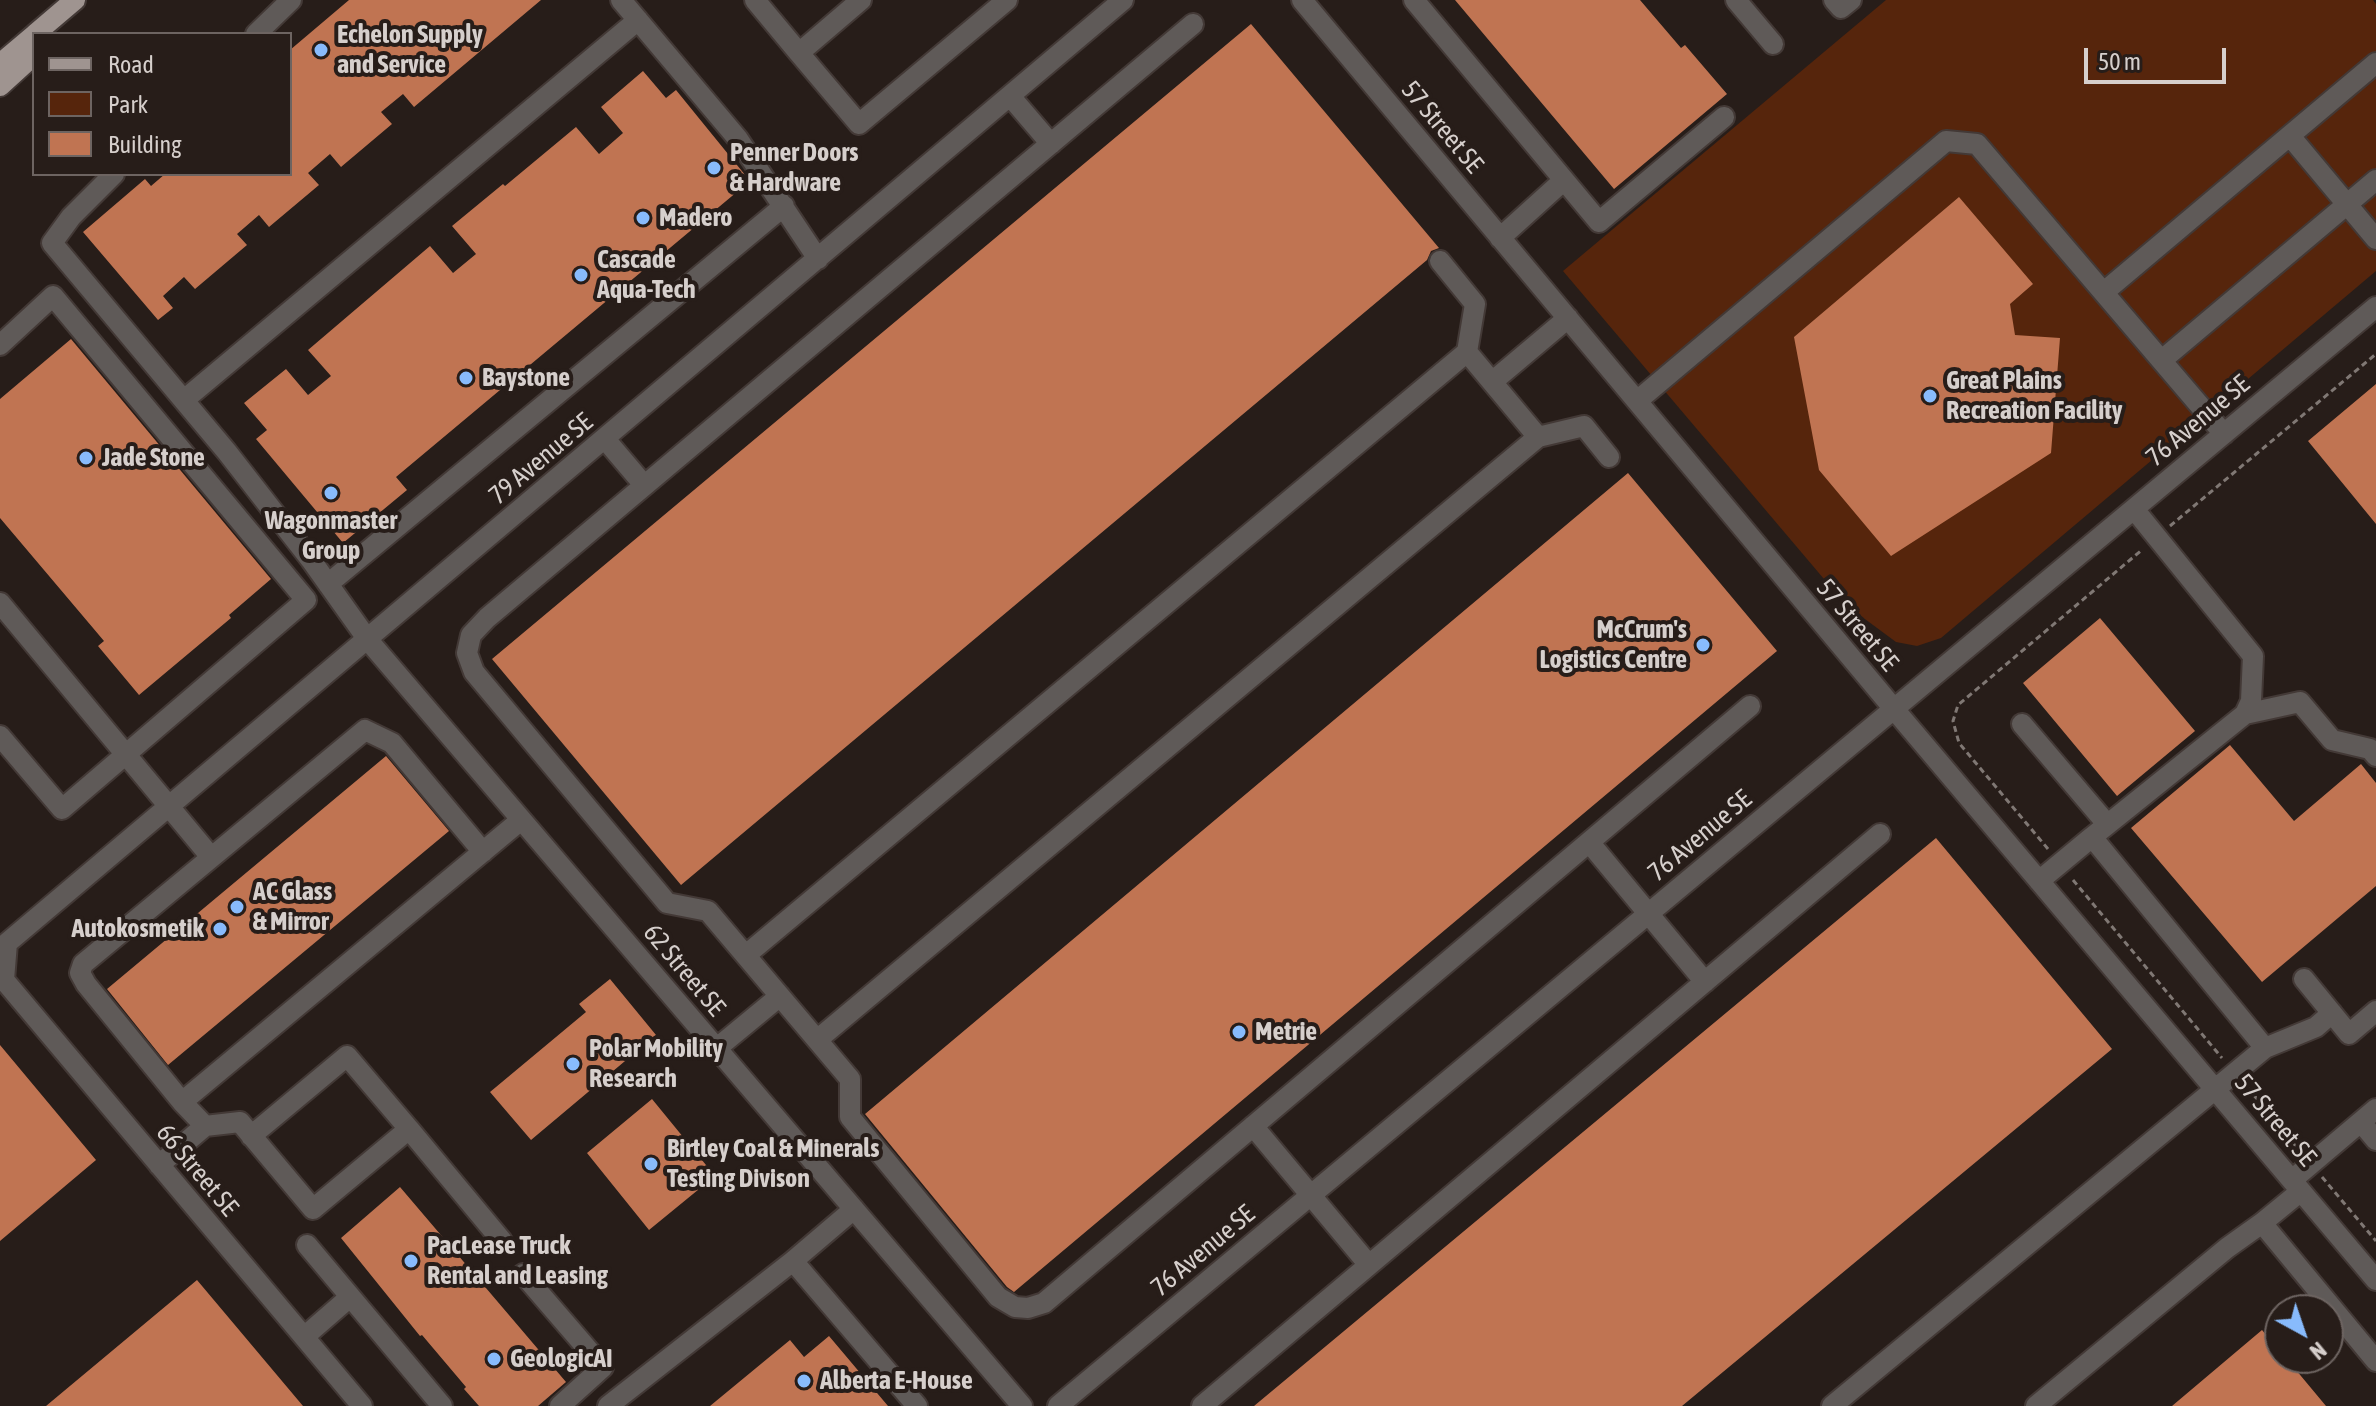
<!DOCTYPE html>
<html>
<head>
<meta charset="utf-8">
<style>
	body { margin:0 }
	#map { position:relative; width:2376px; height:1406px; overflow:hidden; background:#271d19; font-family:"Asap Condensed",sans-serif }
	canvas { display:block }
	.legend { position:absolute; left:32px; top:32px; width:260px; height:144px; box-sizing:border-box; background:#271d19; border:2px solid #6d6461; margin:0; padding:10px 14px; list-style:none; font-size:24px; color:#d6cfcc }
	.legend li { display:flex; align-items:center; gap:16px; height:40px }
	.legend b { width:40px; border:2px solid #6d6461 }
	.north { position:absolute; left:2264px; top:1294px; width:80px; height:80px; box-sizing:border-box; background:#271d19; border:2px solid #6d6461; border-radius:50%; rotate:140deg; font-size:22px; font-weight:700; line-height:32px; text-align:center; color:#d6cfcc }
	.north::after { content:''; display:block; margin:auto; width:28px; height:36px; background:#88bbfc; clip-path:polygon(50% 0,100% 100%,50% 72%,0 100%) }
	.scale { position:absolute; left:2084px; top:48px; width:142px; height:36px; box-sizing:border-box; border:4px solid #d6cfcc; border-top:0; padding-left:10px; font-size:24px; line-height:28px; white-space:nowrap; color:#d6cfcc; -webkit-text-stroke:6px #271d19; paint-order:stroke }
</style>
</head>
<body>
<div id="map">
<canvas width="2376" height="1406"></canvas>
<ul class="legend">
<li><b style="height:10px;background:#9f9490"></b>Road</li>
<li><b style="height:22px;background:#56250c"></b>Park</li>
<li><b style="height:22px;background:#c07452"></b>Building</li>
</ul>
<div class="north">N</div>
<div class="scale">50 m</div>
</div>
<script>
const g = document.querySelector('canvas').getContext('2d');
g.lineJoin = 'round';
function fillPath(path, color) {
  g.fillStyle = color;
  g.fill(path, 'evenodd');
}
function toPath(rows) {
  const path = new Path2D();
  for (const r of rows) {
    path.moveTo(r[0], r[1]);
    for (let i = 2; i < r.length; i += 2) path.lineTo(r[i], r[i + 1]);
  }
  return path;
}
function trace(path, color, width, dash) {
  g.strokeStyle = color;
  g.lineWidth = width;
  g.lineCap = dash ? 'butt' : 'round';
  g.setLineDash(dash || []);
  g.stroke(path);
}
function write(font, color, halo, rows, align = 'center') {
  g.font = font + ' "Asap Condensed",sans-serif';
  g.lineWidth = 8;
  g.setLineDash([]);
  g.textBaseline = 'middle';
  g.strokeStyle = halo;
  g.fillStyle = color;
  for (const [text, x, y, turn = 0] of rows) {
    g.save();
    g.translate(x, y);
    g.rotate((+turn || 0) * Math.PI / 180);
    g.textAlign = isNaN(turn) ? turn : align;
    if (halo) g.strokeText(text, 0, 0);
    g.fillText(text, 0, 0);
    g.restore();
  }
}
fillPath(toPath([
	[1886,0,2373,0,2376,4,2376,271,1941,638,1917,646,1896,642,1846,605,1563,271]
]), '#56250c');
fillPath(toPath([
	[349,0,541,0,414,107,403,94,381,112,392,124,341,167,330,154,308,173,319,185,269,227,259,215,237,234,247,245,195,289,184,277,163,296,173,308,158,320,83,232,145,179,151,186,165,174,290,174,290,50],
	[1455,0,1640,0,1681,48,1685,45,1727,94,1614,189],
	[1251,24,1439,248,1431,251,1427,260,681,885,492,659],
	[643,71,666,98,676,90,750,181,396,477,407,490,343,543,256,439,267,430,244,403,286,369,308,395,331,376,308,350,430,246,453,273,476,254,452,226,503,184,505,186,576,127,599,154,623,133,601,107],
	[1959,197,2033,284,2010,304,2015,335,2060,338,2051,453,1891,556,1819,470,1794,337],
	[71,339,271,579,229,615,231,618,139,695,98,646,104,641,0,518,0,399],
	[2376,384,2376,524,2308,441],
	[1628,473,1777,651,1014,1292,1007,1287,865,1114],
	[2100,618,2195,731,2117,796,2023,683],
	[2230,745,2294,821,2361,764,2376,783,2376,886,2262,982,2131,828],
	[386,756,449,831,168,1065,107,989],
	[1936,838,2112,1049,1682,1406,1254,1406],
	[610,979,656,1035,531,1140,490,1092,586,1012,579,1004],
	[0,1045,96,1160,0,1241],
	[652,1099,715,1176,649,1230,587,1153],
	[400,1187,566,1382,538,1406,479,1406,464,1389,466,1387,422,1335,420,1336,341,1238],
	[197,1280,303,1406,46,1406],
	[2262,1330,2280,1351,2280,1358,2286,1358,2326,1406,2172,1406],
	[829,1336,888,1406,710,1406,790,1340,804,1357]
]), '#c07452');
const minor = toPath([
	[621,0,738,139,818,259],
	[755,0,799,53],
	[861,0,799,53,859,124,1007,0],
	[1302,0,1894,709,2376,1280],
	[1414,0,1599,222,1724,117],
	[1736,0,1773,44],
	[1834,0,1841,8,1851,0],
	[1193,24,487,618,471,635,467,653,474,672,667,903,708,911,850,1079,850,1117,998,1297,1015,1307,1028,1308,1044,1303,1750,706],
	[256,34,291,0],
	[1010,96,1051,144],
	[2290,136,2376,239],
	[114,174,71,217,52,243,227,452,311,560,368,640,1022,1406],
	[1500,238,1564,180],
	[1440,261,1475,304,1467,352],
	[2104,292,2376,63],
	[0,345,53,296,306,600,62,809,0,736],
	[2162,360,2376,180],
	[1492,382,1568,318],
	[184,400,638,20],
	[1637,401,1946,141,1977,144,2224,434],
	[1538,437,1584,426,1609,457],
	[605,439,644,485],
	[328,584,784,206],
	[0,603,211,857],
	[2245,714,2300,702,2332,740,2370,749,2376,756],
	[2022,724,2107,824],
	[2092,837,2245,714,2251,701,2253,656,2134,509],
	[1589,842,1705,982],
	[746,955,1467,352,1492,382,1538,437,817,1040],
	[2304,979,2349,1034,2376,1011],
	[717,1048,780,996],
	[2265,1048,2316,1027,2332,1013],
	[182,1102,86,984,80,973,83,964,365,730,392,743,483,852],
	[2361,1122,2376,1140],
	[205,1126,240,1122,313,1209,409,1129,502,1241],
	[1253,1126,1369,1265],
	[251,1136,347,1056,409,1129],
	[159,1165,205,1126,182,1102,521,820],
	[2292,1180,2376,1109],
	[854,1209,793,1261,917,1406],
	[2262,1223,2301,1191],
	[307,1245,442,1406],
	[523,1274,603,1367,560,1406],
	[304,1337,350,1297],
	[362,1406,4,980,7,943,1123,0],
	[608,1406,793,1261],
	[1058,1406,2376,307],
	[1202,1406,1880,834],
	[1832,1406,2265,1048,2092,837,2039,881],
	[2036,1406,2227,1248,2262,1223,2376,1361]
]);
const major = toPath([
	[35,34,75,0],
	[0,64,34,35],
	[0,86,34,55]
]);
trace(minor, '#433936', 24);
trace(major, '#433936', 24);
trace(toPath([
	[2170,526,2376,354],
	[2048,849,1959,743,1953,721,1958,705,2143,549],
	[2073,880,2222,1058],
	[2248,1088,2299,1150],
	[2322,1177,2376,1241]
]), '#807874', 3, [6, 4]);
trace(minor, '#5f5a58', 20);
trace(major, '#9f9490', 20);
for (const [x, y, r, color] of [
	[321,50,8,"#88bbfc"],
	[714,168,8,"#88bbfc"],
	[643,218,8,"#88bbfc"],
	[581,275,8,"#88bbfc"],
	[466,378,8,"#88bbfc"],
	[1930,396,8,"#88bbfc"],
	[86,458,8,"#88bbfc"],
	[331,493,8,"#88bbfc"],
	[1703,645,8,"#88bbfc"],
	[237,907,8,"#88bbfc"],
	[220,929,8,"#88bbfc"],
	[1239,1032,8,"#88bbfc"],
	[573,1064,8,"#88bbfc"],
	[651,1164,8,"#88bbfc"],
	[411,1261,8,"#88bbfc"],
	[494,1359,8,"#88bbfc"],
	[804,1381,8,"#88bbfc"]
]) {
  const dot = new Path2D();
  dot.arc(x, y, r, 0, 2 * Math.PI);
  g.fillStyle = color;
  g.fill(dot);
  trace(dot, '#271d19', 3);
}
write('bold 26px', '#d6cfcc', '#271d19', [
	["Echelon Supply",337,35],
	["and Service",337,65],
	["Penner Doors",730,153],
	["& Hardware",730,183],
	["Madero",659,218],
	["Cascade",597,260],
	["Aqua-Tech",597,290],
	["Baystone",482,378],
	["Great Plains",1946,381],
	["Recreation Facility",1946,411],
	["Jade Stone",102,458],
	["Wagonmaster",331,521,"center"],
	["Group",331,551,"center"],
	["McCrum's",1687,630,"right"],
	["Logistics Centre",1687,660,"right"],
	["AC Glass",253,892],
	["& Mirror",253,922],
	["Autokosmetik",204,929,"right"],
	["Metrie",1255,1032],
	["Polar Mobility",589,1049],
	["Research",589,1079],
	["Birtley Coal & Minerals",667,1149],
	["Testing Divison",667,1179],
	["PacLease Truck",427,1246],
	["Rental and Leasing",427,1276],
	["GeologicAI",510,1359],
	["Alberta E-House",820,1381]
], 'left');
write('26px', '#d6cfcc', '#271d19', [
	["57 Street SE",1442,127,50],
	["76 Avenue SE",2198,421,-40],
	["79 Avenue SE",541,459,-40],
	["57 Street SE",1857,625,50],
	["76 Avenue SE",1700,836,-40],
	["62 Street SE",684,970,50],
	["57 Street SE",2275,1120,50],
	["66 Street SE",197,1170,50],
	["76 Avenue SE",1203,1251,-40]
]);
</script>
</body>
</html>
